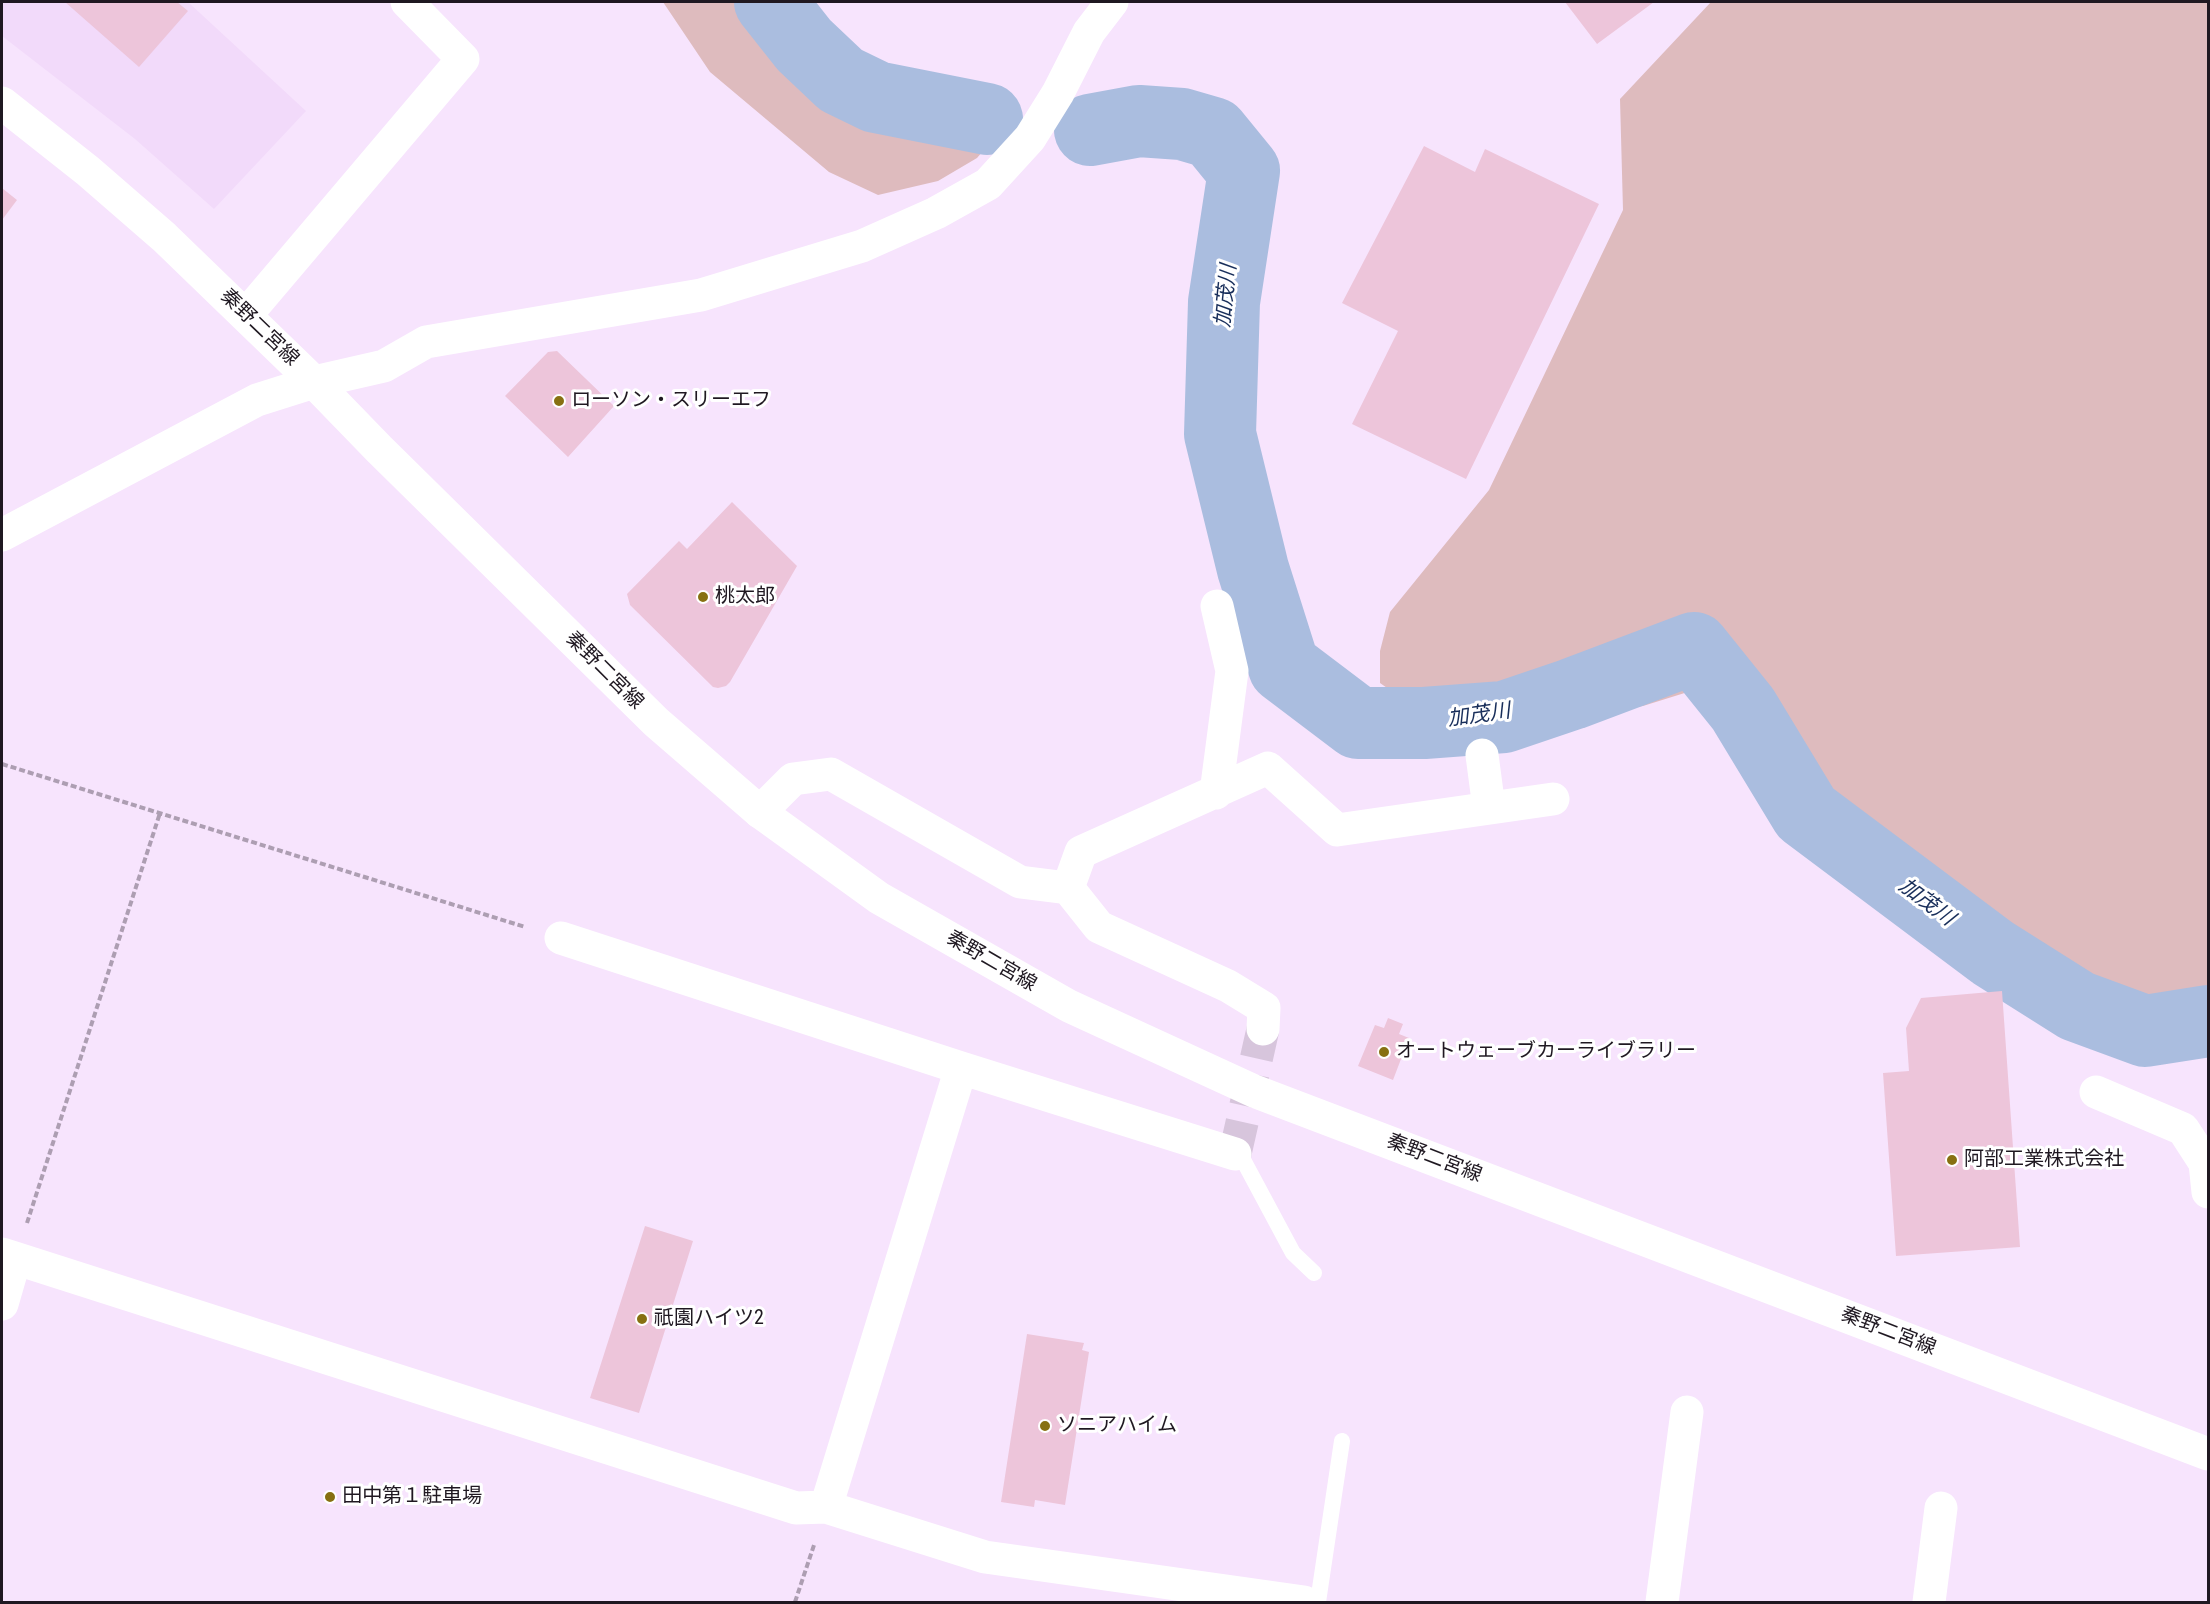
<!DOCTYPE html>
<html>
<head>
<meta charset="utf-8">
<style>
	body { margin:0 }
	#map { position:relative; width:2210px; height:1604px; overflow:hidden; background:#f7e4fd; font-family:"Roboto Condensed",sans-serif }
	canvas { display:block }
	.frame { position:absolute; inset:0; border:3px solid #1f1821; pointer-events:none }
</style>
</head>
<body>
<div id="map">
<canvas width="2210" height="1604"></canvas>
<div class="frame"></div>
</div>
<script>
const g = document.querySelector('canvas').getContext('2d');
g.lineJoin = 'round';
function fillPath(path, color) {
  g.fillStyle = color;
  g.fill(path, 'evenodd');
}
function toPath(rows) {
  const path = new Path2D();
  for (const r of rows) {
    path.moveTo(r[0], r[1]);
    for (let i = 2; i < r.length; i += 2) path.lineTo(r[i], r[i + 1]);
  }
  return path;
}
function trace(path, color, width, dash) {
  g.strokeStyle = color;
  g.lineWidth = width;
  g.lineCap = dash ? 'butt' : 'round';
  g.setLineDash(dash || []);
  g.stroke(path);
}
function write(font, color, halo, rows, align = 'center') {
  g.font = font + ' "Roboto Condensed","Noto Sans JP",sans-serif';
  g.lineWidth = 6;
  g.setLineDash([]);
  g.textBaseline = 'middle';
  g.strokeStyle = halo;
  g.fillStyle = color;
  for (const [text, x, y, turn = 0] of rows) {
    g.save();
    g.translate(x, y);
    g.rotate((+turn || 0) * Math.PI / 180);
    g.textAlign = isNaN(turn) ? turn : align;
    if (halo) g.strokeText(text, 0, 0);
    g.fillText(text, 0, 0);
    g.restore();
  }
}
fillPath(toPath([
	[2,2,188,2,306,111,214,209,135,139,2,36]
]), '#f2dafa');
fillPath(toPath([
	[663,2,789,2,800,23,835,58,881,73,913,90,971,87,1000,99,1001,130,977,158,938,181,878,195,829,172,710,72],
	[1711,2,2208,2,2208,998,2092,994,1841,799,1691,691,1643,706,1571,718,1474,727,1417,709,1380,683,1380,651,1390,612,1489,490,1623,210,1620,99]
]), '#debbbe');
trace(toPath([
	[770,2,804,45,841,80,876,97,987,119],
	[1090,130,1139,121,1182,124,1213,133,1244,171,1224,302,1220,434,1253,569,1284,667,1358,723,1424,723,1504,717,1572,694,1694,648,1743,709,1806,813,1993,953,2077,1006,2145,1031,2208,1021]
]), '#aabddf', 72);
fillPath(toPath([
	[65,2,177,2,188,11,139,67],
	[1565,2,1654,2,1597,44],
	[1424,146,1475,172,1485,149,1599,204,1466,479,1352,424,1398,331,1342,303],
	[2,188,17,200,2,220],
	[557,351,614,406,568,457,505,396,548,352],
	[732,502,797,566,730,682,726,686,718,688,713,687,630,605,627,594,679,541,687,549],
	[2002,991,2020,1247,1896,1256,1883,1073,1909,1071,1906,1028,1921,998],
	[1388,1018,1403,1024,1399,1034,1409,1038,1393,1080,1358,1066,1375,1025,1384,1028],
	[645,1226,693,1241,639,1413,590,1398],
	[1027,1334,1084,1343,1082,1350,1089,1352,1065,1505,1035,1500,1034,1507,1001,1502]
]), '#edc5da');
trace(toPath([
	[1235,1154,1263,1029]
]), '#d7c5dc', 33, [33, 16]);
trace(toPath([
	[2,764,525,927],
	[27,1223,160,813],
	[795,1602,814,1545]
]), '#ad9eb2', 4, [6, 3]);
trace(toPath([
	[1235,1154,1241,1156,1293,1253,1314,1273],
	[1318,1602,1342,1441]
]), '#fff', 16);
trace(toPath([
	[246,315,463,59,407,2],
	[2,535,257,400,314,382],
	[1482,755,1489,808],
	[1216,793,1232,671,1217,606],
	[760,812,793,779,831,774,1020,882,1068,888,1099,927,1228,986,1264,1008,1263,1029],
	[1068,888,1081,852,1268,768,1337,830,1553,799],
	[561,938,961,1068,1235,1154],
	[2096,1092,2183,1129,2205,1163,2208,1192],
	[2,1254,796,1508,826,1507,985,1557,1304,1602],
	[2,1304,15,1259],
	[826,1507,961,1068],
	[1662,1602,1687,1412],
	[1929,1602,1941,1508]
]), '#fff', 33);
trace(toPath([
	[314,382,384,366,426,342,701,295,862,246,936,213,988,184,1030,138,1058,93,1089,32,1112,2]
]), '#fff', 33);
trace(toPath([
	[2,103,88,171,164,237,314,382,379,449,656,722,760,812,879,898,1069,1006,1254,1091,2208,1454]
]), '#fff', 33);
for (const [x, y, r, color] of [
	[559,401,6,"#877011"],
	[703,597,6,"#877011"],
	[1384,1052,6,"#877011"],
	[1952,1160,6,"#877011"],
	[642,1319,6,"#877011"],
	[1045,1426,6,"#877011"],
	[330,1497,6,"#877011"]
]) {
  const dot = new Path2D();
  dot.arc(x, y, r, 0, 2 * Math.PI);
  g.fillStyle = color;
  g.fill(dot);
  trace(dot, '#fff', 2);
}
write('20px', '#1f1821', '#fff', [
	["秦野二宮線",259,328,44],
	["秦野二宮線",604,671,45],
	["秦野二宮線",991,962,30],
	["秦野二宮線",1434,1159,21],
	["秦野二宮線",1888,1332,21]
]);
write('20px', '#1f1821', '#fff', [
	["ローソン・スリーエフ",571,401],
	["桃太郎",715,597],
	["オートウェーブカーライブラリー",1396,1052],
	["阿部工業株式会社",1964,1160],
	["祇園ハイツ2",654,1319],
	["ソニアハイム",1057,1426],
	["田中第１駐車場",342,1497]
], 'left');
write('italic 21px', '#182e5a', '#fff', [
	["加茂川",1227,296,-84],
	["加茂川",1479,716,-8],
	["加茂川",1926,903,37]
]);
</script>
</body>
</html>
